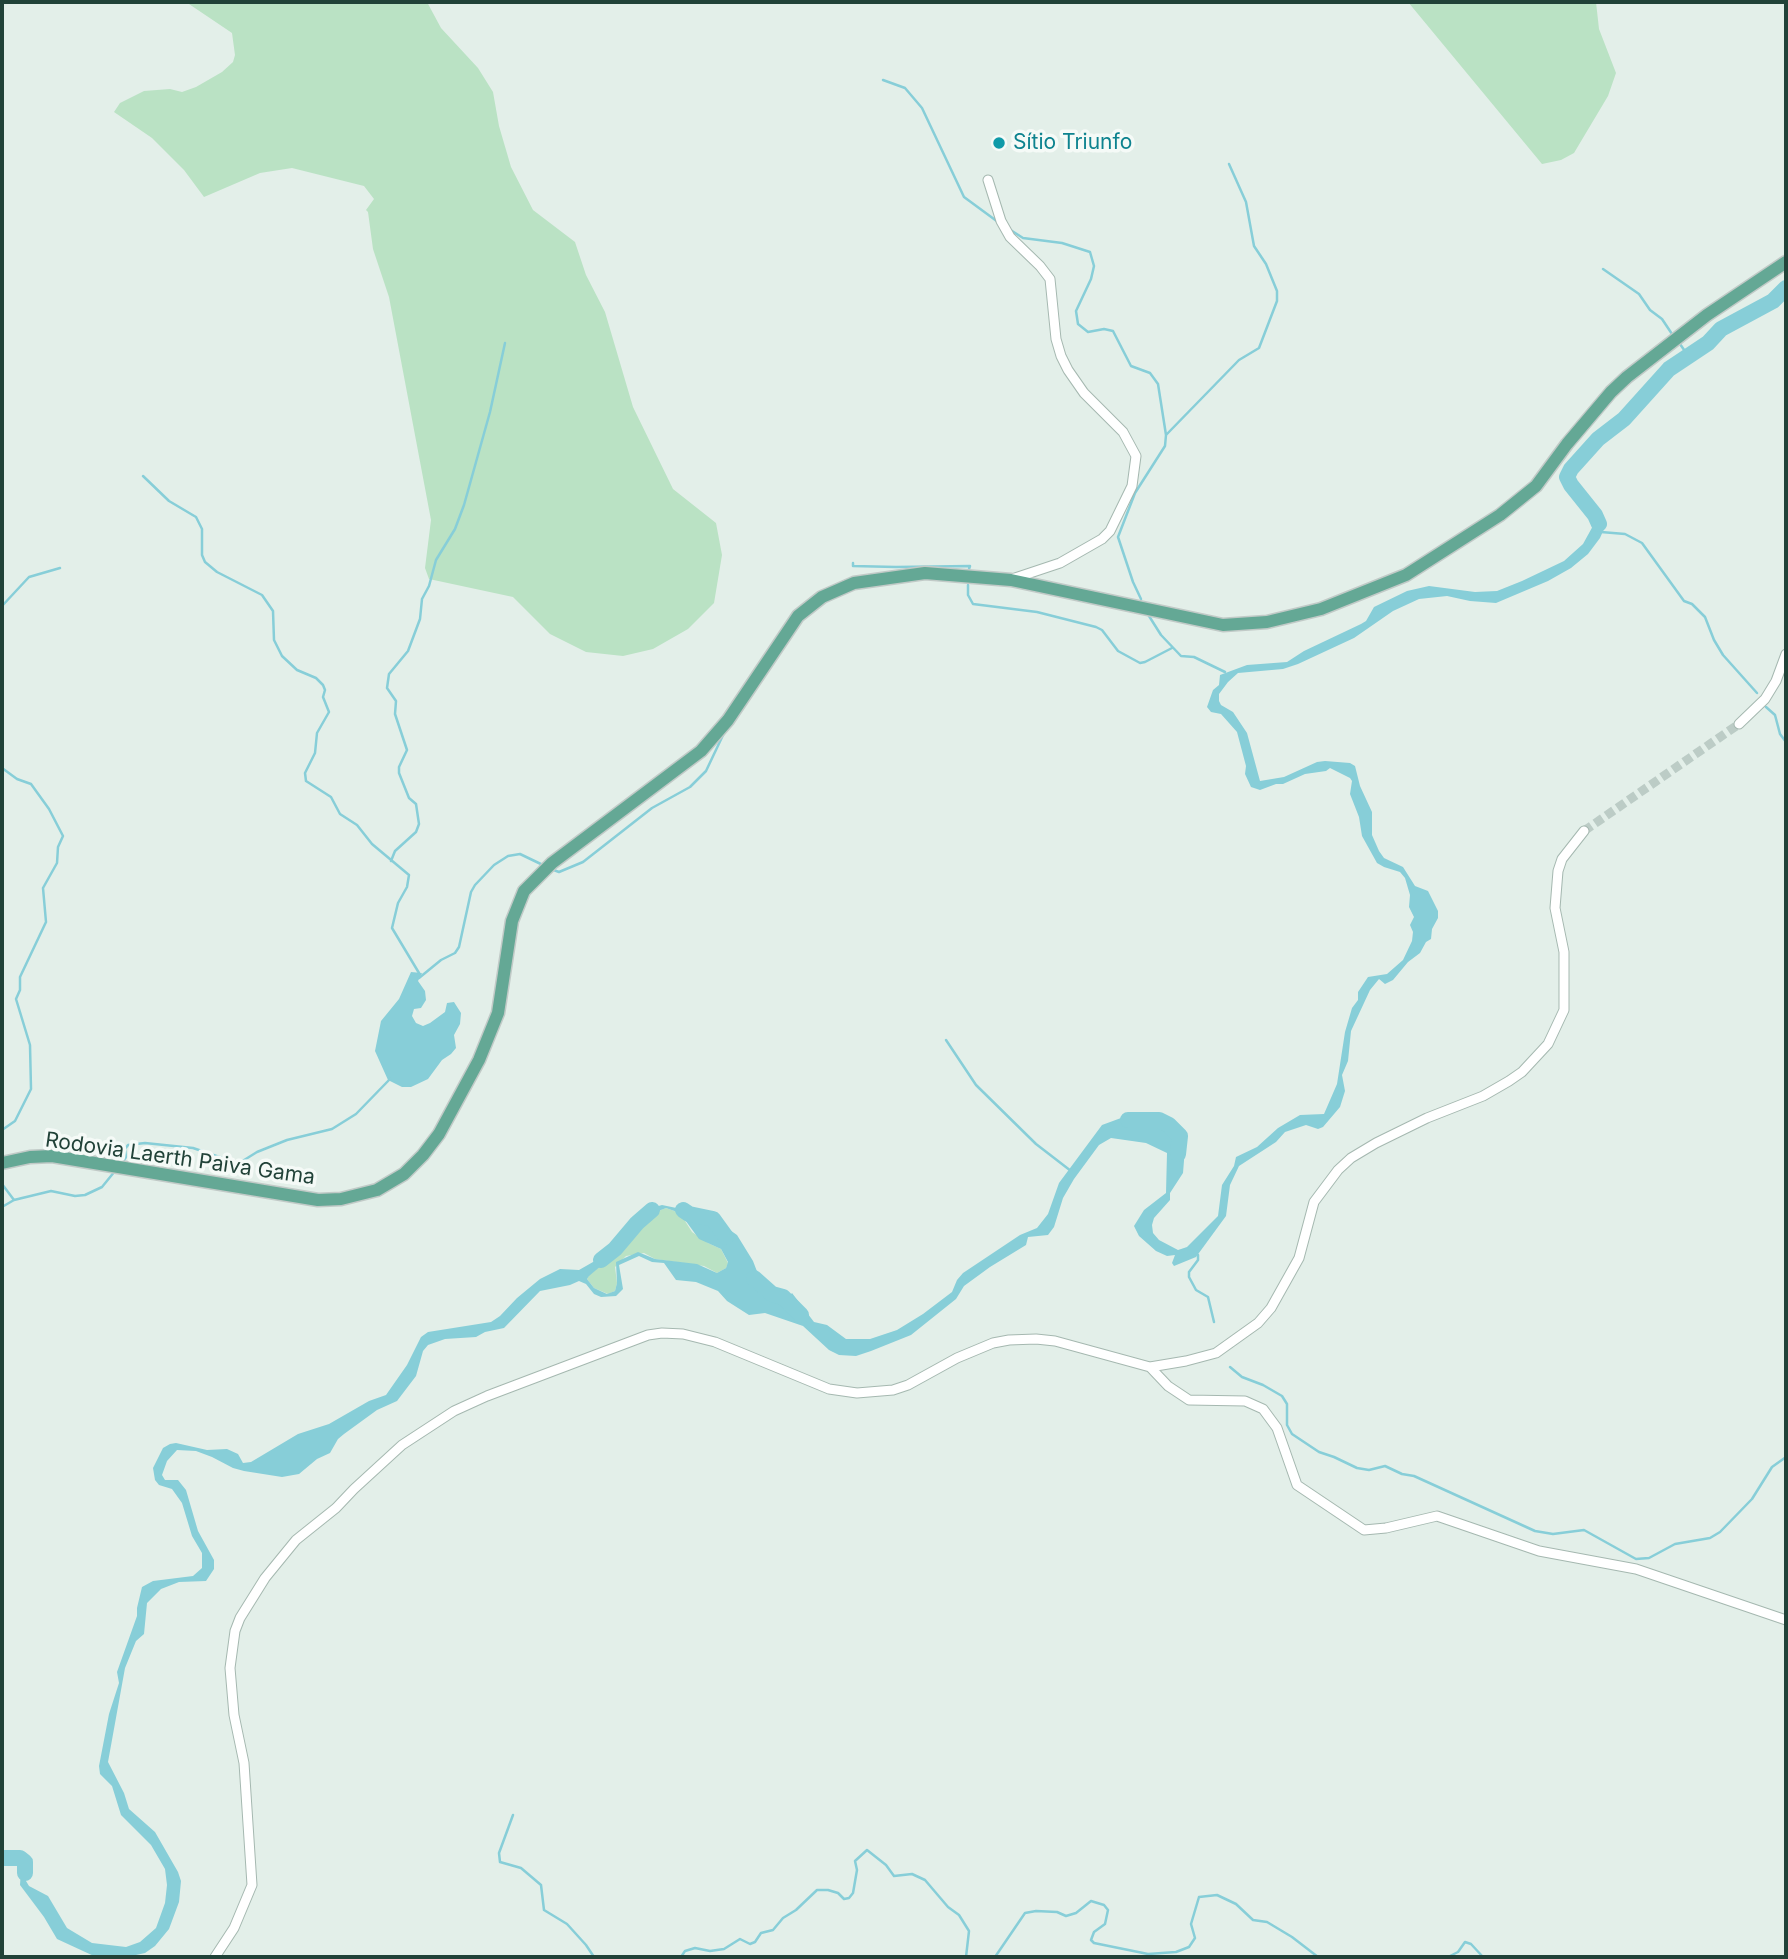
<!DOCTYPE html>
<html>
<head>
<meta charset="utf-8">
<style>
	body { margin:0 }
	#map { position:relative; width:1788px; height:1959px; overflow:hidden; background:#e3efe9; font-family:Inter,sans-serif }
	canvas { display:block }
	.frame { position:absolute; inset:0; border:4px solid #214238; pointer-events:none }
</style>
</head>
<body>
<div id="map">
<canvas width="1788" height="1959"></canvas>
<div class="frame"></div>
</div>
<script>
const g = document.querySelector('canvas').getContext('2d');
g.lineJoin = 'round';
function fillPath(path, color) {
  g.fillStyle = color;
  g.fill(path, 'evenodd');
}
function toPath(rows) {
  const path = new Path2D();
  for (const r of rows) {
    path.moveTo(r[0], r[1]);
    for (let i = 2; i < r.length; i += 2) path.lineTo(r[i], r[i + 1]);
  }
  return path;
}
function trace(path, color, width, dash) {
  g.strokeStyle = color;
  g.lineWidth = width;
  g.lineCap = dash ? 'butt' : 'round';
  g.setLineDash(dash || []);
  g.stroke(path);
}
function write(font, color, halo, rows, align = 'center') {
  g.font = font + ' Inter,sans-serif';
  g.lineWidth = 7;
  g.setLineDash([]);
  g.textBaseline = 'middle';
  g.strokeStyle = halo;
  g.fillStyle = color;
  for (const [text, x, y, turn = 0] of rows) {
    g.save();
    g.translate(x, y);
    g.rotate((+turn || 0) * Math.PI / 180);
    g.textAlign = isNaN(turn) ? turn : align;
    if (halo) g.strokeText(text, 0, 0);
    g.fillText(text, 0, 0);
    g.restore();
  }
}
fillPath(toPath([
	[186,2,427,2,441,28,478,68,493,92,499,126,511,167,533,210,575,242,586,275,605,312,633,407,673,489,716,523,722,555,714,603,688,629,653,649,623,656,586,652,550,634,513,597,429,579,425,568,431,520,389,297,373,249,368,212,366,210,374,199,364,186,292,168,260,173,204,197,184,170,152,138,114,112,120,103,144,91,170,89,182,92,196,87,222,72,233,62,235,55,232,33],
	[1408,2,1596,2,1599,29,1616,73,1608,96,1574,153,1561,160,1542,164],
	[666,1208,680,1213,692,1232,708,1243,721,1249,728,1263,726,1268,717,1273,704,1266,655,1259,644,1253,626,1256,615,1267,617,1283,615,1291,608,1294,594,1288,587,1279,589,1275,616,1252,621,1239,646,1216]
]), '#bae2c4');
fillPath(toPath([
	[1590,506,1597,511,1603,521,1604,529,1600,538,1588,554,1571,568,1548,581,1496,603,1470,601,1447,596,1419,599,1393,611,1354,638,1298,664,1283,669,1238,673,1228,682,1219,694,1219,701,1221,705,1233,712,1247,733,1260,781,1284,777,1317,762,1325,761,1350,763,1355,766,1360,786,1372,812,1372,835,1379,851,1384,858,1403,867,1415,886,1428,891,1438,911,1438,918,1432,929,1431,939,1426,942,1420,953,1408,962,1393,980,1385,984,1379,979,1370,990,1351,1031,1348,1061,1342,1075,1345,1091,1340,1107,1323,1127,1318,1129,1306,1125,1285,1132,1276,1142,1239,1166,1230,1185,1226,1216,1196,1257,1174,1266,1172,1263,1175,1255,1167,1256,1156,1251,1139,1236,1134,1226,1144,1210,1166,1193,1167,1153,1146,1143,1111,1138,1099,1145,1074,1179,1063,1198,1054,1227,1048,1235,1028,1237,1026,1245,990,1267,964,1286,956,1299,911,1335,871,1351,856,1356,839,1355,829,1350,803,1326,765,1313,749,1315,727,1301,718,1291,696,1282,676,1280,664,1263,652,1262,639,1256,619,1265,623,1289,616,1296,601,1297,594,1294,586,1284,579,1281,570,1285,540,1291,504,1328,485,1332,476,1337,445,1339,428,1345,423,1351,416,1376,397,1401,377,1410,344,1434,338,1439,330,1453,317,1459,299,1474,282,1477,244,1471,233,1468,212,1457,196,1451,177,1450,167,1461,162,1475,165,1480,178,1480,186,1490,198,1531,214,1560,214,1569,206,1581,179,1582,161,1589,147,1603,144,1634,136,1641,125,1668,108,1762,124,1793,129,1809,155,1832,178,1872,181,1881,179,1902,169,1929,155,1946,145,1953,127,1957,96,1957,57,1939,44,1917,20,1885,21,1870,17,1867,19,1856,27,1857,30,1862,26,1881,29,1886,48,1896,67,1928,92,1943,126,1947,140,1942,156,1928,165,1903,167,1885,165,1869,151,1845,121,1815,112,1786,100,1774,99,1766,109,1714,119,1683,117,1672,137,1616,137,1608,142,1587,153,1581,193,1576,202,1568,202,1553,192,1536,182,1503,172,1489,159,1485,155,1480,153,1468,163,1448,170,1444,176,1443,207,1450,227,1449,238,1454,243,1463,251,1462,298,1434,329,1424,369,1401,386,1395,407,1365,421,1337,428,1332,491,1322,500,1316,517,1298,540,1279,560,1269,579,1270,600,1258,614,1247,624,1228,635,1218,648,1209,662,1205,686,1210,704,1220,717,1221,737,1235,753,1261,758,1274,777,1302,783,1304,792,1293,814,1322,827,1325,846,1339,870,1339,897,1330,923,1314,952,1292,957,1280,963,1273,1020,1235,1037,1228,1048,1214,1059,1183,1102,1125,1121,1118,1135,1117,1158,1125,1167,1131,1184,1133,1186,1136,1183,1173,1170,1193,1170,1200,1154,1218,1152,1225,1153,1233,1159,1240,1178,1250,1187,1247,1218,1216,1222,1185,1234,1166,1236,1157,1257,1147,1278,1128,1300,1115,1324,1114,1337,1084,1345,1032,1352,1008,1358,1000,1358,992,1368,977,1387,974,1403,960,1412,941,1413,932,1410,925,1414,917,1409,907,1410,895,1405,878,1400,872,1384,867,1377,863,1362,836,1359,817,1350,794,1352,781,1350,778,1330,768,1326,771,1305,774,1283,784,1276,784,1260,790,1251,787,1245,774,1246,766,1237,732,1221,714,1211,712,1207,707,1213,690,1219,685,1220,675,1247,665,1287,662,1304,651,1361,624,1366,621,1374,607,1407,591,1429,586,1475,592,1497,591,1522,581,1564,561,1583,544,1594,524,1584,509],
	[666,1208,680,1213,699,1239,721,1249,728,1262,726,1268,717,1273,697,1264,655,1259,638,1252,616,1262,617,1283,615,1291,607,1294,594,1288,587,1279,589,1276,615,1254,621,1239,646,1216],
	[411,972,422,973,418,981,425,991,426,1000,421,1008,414,1009,412,1016,416,1023,423,1026,430,1023,445,1012,447,1003,454,1002,461,1013,460,1024,454,1035,456,1048,451,1054,442,1060,428,1079,411,1087,402,1087,388,1080,375,1051,381,1021,399,999]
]), '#87ced8');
trace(toPath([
	[883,80,905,88,922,108,964,197,998,222],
	[1009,229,1023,238,1062,243,1090,252,1094,266,1091,279,1076,311,1078,324,1088,332,1104,329,1113,331,1131,366,1150,373,1158,384,1166,435,1165,446,1135,493,1118,537,1133,582,1141,599],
	[1603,269,1639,294,1650,310,1662,319,1672,334],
	[1680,344,1689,357],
	[1166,435,1239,360,1259,348,1277,301,1277,291,1266,264,1254,246,1246,202,1229,164],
	[143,476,169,501,196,517,202,529,202,555,205,562,217,572,262,595,273,611,274,640,282,656,297,670,316,678,323,685,325,690,323,697,329,712,317,733,315,753,305,773,306,781,331,797,340,814,357,825,372,844,409,875,407,887,398,903,392,928,419,973],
	[1601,532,1625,534,1642,543,1684,601,1692,604,1705,617,1714,640,1723,655,1757,693],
	[853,563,853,566,896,567,970,566,969,569],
	[968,585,968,595,973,604,1037,612,1096,627,1102,630,1118,651,1140,663,1145,662,1172,648],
	[2,606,29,577,60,568],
	[1149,616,1161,635,1181,656,1194,657,1225,672],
	[1766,707,1775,715,1780,734,1786,742],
	[2,768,17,779,31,784,49,809,63,836,58,847,57,863,43,888,46,922,20,977,20,990,16,999,30,1045,31,1089,15,1121,2,1130],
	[391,861,395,851,416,832,419,824,416,804,409,798,399,773,399,767,407,750,395,714,396,701,387,688,389,674,408,651,420,619,422,599,429,586,436,560,455,529,464,505,490,412,505,343],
	[551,869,559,872,583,862,652,808,690,787,706,771,724,733],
	[419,978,441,960,455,953,459,947,471,892,475,885,494,865,508,856,520,854,545,866],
	[946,1040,976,1085,1036,1144,1071,1171],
	[122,1163,126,1157,125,1149,128,1145,145,1143,193,1148,237,1163,241,1162,257,1152,287,1140,332,1129,356,1114,390,1079],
	[2,1184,14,1200],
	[2,1207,14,1200,51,1191,75,1196,85,1195,102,1187,115,1171],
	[1198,1255,1198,1260,1189,1272,1189,1277,1196,1290,1208,1297,1214,1322],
	[1230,1367,1242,1377,1263,1385,1282,1396,1287,1404,1287,1425,1292,1434,1319,1452,1334,1457,1357,1468,1369,1470,1385,1466,1402,1474,1414,1476,1535,1531,1553,1534,1584,1530,1636,1559,1649,1558,1675,1544,1710,1538,1720,1532,1752,1499,1772,1467,1786,1457],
	[513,1815,499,1853,500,1862,521,1868,541,1885,544,1910,567,1924,586,1945,594,1957],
	[681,1957,685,1951,695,1948,710,1951,724,1949,740,1939,750,1944,755,1942,761,1933,773,1930,783,1918,796,1910,817,1890,828,1890,838,1893,844,1899,849,1898,853,1893,857,1870,855,1861,867,1850,886,1865,894,1876,912,1874,925,1880,948,1907,959,1915,969,1931,966,1957],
	[995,1957,1025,1913,1036,1911,1057,1912,1066,1916,1076,1913,1091,1901,1104,1905,1108,1910,1105,1924,1094,1932,1091,1940,1094,1943,1148,1954,1176,1952,1189,1947,1195,1938,1191,1924,1199,1897,1217,1895,1236,1904,1253,1920,1267,1922,1292,1937,1318,1957],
	[1356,1957,1369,1957],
	[1448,1957,1458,1952,1465,1942,1471,1944,1483,1957]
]), '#87ced8', 2.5);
trace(toPath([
	[1599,524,1595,515,1571,485,1567,477,1571,469,1598,439,1624,419,1669,369,1708,343,1721,329,1773,301,1786,288],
	[1128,1120,1159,1120,1169,1125,1180,1136,1178,1154],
	[683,1210,689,1214,713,1219,726,1237],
	[601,1260,615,1249,637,1223,652,1210],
	[754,1278,772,1294,783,1297,801,1315],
	[2,1858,20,1858,25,1862,25,1873]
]), '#87ced8', 16);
trace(toPath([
	[1584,831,1739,724]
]), '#bcccc6', 9, [9, 4.5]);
const minor = toPath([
	[988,180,1001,221,1010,237,1040,266,1050,279,1056,339,1061,356,1068,370,1084,393,1123,432,1136,456,1132,486,1110,531,1102,539,1060,563,1012,579],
	[1739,724,1765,699,1776,681,1786,654],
	[1150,1367,1168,1386,1189,1400,1245,1401,1263,1409,1277,1428,1297,1485,1364,1530,1386,1528,1437,1516,1539,1551,1636,1569,1786,1620],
	[215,1957,234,1928,252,1885,244,1763,234,1715,230,1668,235,1631,240,1618,265,1578,296,1540,336,1508,354,1489,402,1445,454,1411,487,1396,648,1335,662,1333,683,1334,715,1342,829,1389,857,1393,893,1390,908,1385,957,1358,993,1343,1009,1340,1036,1339,1055,1341,1150,1367,1186,1361,1216,1353,1258,1323,1271,1308,1299,1258,1314,1202,1338,1170,1351,1158,1376,1143,1427,1118,1483,1096,1509,1081,1522,1072,1548,1044,1564,1010,1564,952,1555,908,1558,871,1562,859,1584,831]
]);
const major = toPath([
	[2,1163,30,1157,52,1156,318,1200,341,1199,377,1190,404,1174,423,1155,439,1134,479,1060,498,1013,512,921,524,891,552,863,701,751,728,720,798,616,822,597,854,583,925,573,1011,580,1223,625,1267,622,1321,609,1406,575,1500,515,1536,486,1567,444,1611,392,1627,377,1707,315,1786,262]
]);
trace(minor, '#a5b8b0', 11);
trace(major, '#c1cac7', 15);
trace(minor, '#fff', 9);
trace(major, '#64a895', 12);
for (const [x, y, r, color] of [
	[999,143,7,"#0f9aa8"]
]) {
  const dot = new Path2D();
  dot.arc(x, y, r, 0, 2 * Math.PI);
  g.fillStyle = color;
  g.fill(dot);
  trace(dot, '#f5faf7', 2.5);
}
write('21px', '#0d838f', '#f5faf7', [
	["Sítio Triunfo",1013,143]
], 'left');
write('21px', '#214238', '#f5faf7', [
	["Rodovia Laerth Paiva Gama",180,1159,8]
]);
</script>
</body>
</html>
